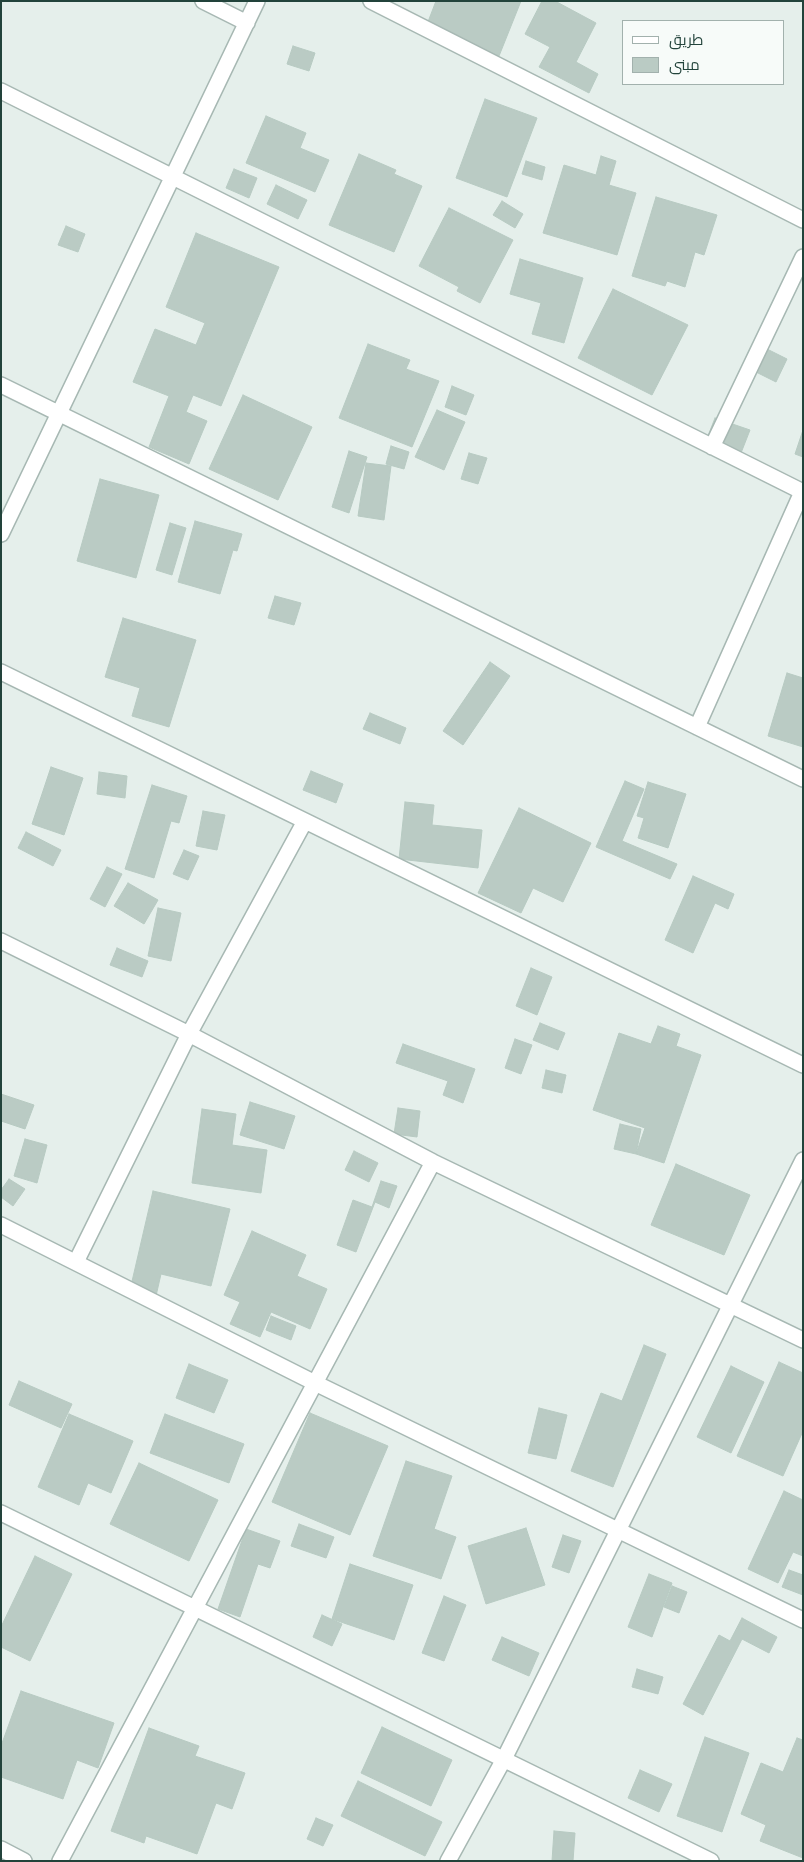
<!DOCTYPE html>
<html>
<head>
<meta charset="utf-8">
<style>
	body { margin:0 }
	#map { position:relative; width:804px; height:1862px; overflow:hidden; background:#e5efeb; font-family:"Titillium Web",Cairo,sans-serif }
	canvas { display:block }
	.frame { position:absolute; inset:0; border:2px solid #22433b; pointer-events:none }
	.legend { position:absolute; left:622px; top:20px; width:162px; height:65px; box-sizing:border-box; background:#f7fbf9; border:1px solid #a2b1ad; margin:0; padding:6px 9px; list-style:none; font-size:15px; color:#22433b }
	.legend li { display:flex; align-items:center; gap:10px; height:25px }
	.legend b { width:25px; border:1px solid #a2b1ad }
</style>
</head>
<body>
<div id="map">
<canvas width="804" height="1862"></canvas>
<div class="frame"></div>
<ul class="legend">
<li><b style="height:6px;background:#fff"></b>طريق</li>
<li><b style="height:14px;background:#bacbc4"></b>مبنى</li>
</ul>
</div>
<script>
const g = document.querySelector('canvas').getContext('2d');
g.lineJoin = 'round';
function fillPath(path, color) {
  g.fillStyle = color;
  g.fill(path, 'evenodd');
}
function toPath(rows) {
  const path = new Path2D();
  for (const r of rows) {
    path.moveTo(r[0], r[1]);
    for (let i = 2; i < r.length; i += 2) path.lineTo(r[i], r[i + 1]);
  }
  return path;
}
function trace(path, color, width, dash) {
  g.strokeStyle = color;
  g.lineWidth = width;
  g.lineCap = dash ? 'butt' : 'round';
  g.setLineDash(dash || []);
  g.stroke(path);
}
const building = toPath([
	[436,1,521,1,499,56,426,27,436,1],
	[542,1,555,1,596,23,576,62,598,74,589,93,539,67,550,47,525,34,542,1],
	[293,46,315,53,309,71,287,64,293,46],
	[485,99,537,118,507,197,456,178,485,99],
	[266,116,306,133,300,148,329,160,315,192,246,163,266,116],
	[359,154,396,170,394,174,422,186,394,252,329,225,359,154],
	[601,156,616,161,609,185,636,193,617,255,543,233,564,165,596,175,601,156],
	[526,161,545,167,542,180,522,174,526,161],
	[234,169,257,178,249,198,226,188,234,169],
	[276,185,307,200,298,219,267,204,276,185],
	[656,197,717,215,704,255,695,252,685,287,667,281,665,286,632,276,656,197],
	[502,201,523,214,515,228,493,215,502,201],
	[449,208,513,240,480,303,457,291,459,287,419,266,449,208],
	[66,226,85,234,78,252,58,245,66,226],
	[196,233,279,267,221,406,193,395,186,412,207,421,189,464,149,447,169,396,133,382,155,329,196,345,205,323,166,307,196,233],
	[520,259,583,278,564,343,532,334,541,303,510,294,520,259],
	[613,289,688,325,652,395,578,358,613,289],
	[368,344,410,360,406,369,439,381,412,447,339,418,368,344],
	[767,349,787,359,776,382,756,372,767,349],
	[452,386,474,395,466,415,445,407,452,386],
	[243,395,312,427,278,500,209,469,243,395],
	[437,410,465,422,444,470,415,457,437,410],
	[715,418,750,430,741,453,706,441,715,418],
	[803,430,803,457,795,454,803,430],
	[391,446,409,452,404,469,386,464,391,446],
	[349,451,367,457,349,513,332,507,349,451],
	[469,453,487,458,478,484,461,479,469,453],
	[366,463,391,466,384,520,358,516,366,463],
	[100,479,159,495,136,578,77,561,100,479],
	[195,521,242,534,237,551,233,550,220,594,178,582,195,521],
	[170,523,186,528,172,575,156,570,170,523],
	[275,596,301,603,294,625,268,618,275,596],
	[123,618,196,640,169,727,132,716,140,688,105,677,123,618],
	[490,662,510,676,463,745,443,731,490,662],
	[787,673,803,678,803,747,768,736,787,673],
	[370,713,406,728,400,744,363,729,370,713],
	[51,767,83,778,64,835,32,824,51,767],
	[311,771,343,784,336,803,303,790,311,771],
	[99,772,127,776,125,798,97,794,99,772],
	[625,781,644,789,622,841,677,864,670,879,596,847,625,781],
	[648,782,686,794,668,848,638,838,644,818,637,816,648,782],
	[152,785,187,796,179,823,171,821,154,878,125,869,152,785],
	[405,802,434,805,432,825,482,830,478,868,399,859,405,802],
	[519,808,591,843,563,902,533,888,521,913,478,893,519,808],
	[203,811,225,815,217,850,196,846,203,811],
	[26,832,61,850,53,866,18,848,26,832],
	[184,850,199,856,188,880,173,874,184,850],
	[107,867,122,874,105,907,90,899,107,867],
	[693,876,734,894,728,909,715,903,693,953,665,940,693,876],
	[128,883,158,900,144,924,114,906,128,883],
	[158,908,181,913,171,961,148,956,158,908],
	[117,948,148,961,142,977,110,965,117,948],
	[531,968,552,977,537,1015,516,1006,531,968],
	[540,1023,565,1033,558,1050,533,1040,540,1023],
	[658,1026,680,1034,676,1046,701,1055,664,1163,636,1154,645,1128,593,1110,619,1033,651,1044,658,1026],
	[515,1039,532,1045,521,1074,505,1068,515,1039],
	[403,1044,475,1069,463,1103,443,1095,448,1081,396,1063,403,1044],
	[546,1070,566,1075,562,1093,542,1088,546,1070],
	[1,1094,34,1105,25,1129,1,1121,1,1094],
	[250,1102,295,1116,284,1149,240,1135,250,1102],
	[398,1108,420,1111,417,1137,394,1134,398,1108],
	[202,1109,236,1114,232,1145,267,1150,261,1193,192,1183,202,1109],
	[620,1124,641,1129,636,1154,614,1149,620,1124],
	[25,1139,47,1145,37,1183,14,1176,25,1139],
	[354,1151,378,1163,369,1182,345,1170,354,1151],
	[676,1164,750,1195,724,1255,651,1225,676,1164],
	[9,1179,25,1189,13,1206,1,1197,1,1190,9,1179],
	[381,1181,397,1186,389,1208,375,1202,356,1252,337,1245,353,1200,372,1207,381,1181],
	[153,1191,230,1209,211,1286,161,1274,156,1296,130,1290,153,1191],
	[252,1231,306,1255,297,1276,327,1289,310,1329,271,1312,260,1337,230,1324,240,1302,224,1295,252,1231],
	[271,1316,296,1326,291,1340,266,1330,271,1316],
	[644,1345,666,1354,613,1487,571,1471,601,1393,622,1401,644,1345],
	[779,1362,803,1373,803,1431,783,1476,737,1456,779,1362],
	[189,1364,228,1380,214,1413,176,1398,189,1364],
	[731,1366,764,1382,731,1453,697,1437,731,1366],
	[19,1381,72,1404,61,1428,9,1405,19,1381],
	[539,1408,567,1415,556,1459,528,1453,539,1408],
	[310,1413,388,1446,350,1535,272,1502,310,1413],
	[69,1414,133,1441,111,1493,88,1483,79,1505,38,1487,69,1414],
	[165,1414,244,1444,229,1483,150,1453,165,1414],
	[406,1461,452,1476,434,1529,456,1537,441,1579,373,1556,406,1461],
	[139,1463,218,1500,189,1561,110,1524,139,1463],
	[784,1491,803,1500,803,1556,793,1552,778,1583,748,1569,784,1491],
	[299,1524,334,1537,326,1558,291,1546,299,1524],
	[526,1528,545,1585,486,1604,468,1546,526,1528],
	[246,1529,280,1541,270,1568,258,1564,240,1617,218,1609,246,1529],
	[563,1535,581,1541,569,1573,552,1567,563,1535],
	[35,1556,72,1574,30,1661,1,1647,1,1627,35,1556],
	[350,1564,413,1585,394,1640,332,1619,350,1564],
	[789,1570,803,1575,803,1595,782,1587,789,1570],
	[649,1574,672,1583,652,1637,628,1627,649,1574],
	[672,1586,687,1592,679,1613,664,1607,672,1586],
	[444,1596,466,1605,444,1661,422,1653,444,1596],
	[322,1615,342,1624,332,1646,313,1637,322,1615],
	[742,1618,777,1637,769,1653,742,1639,703,1715,683,1704,719,1635,730,1641,742,1618],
	[502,1637,539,1653,529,1676,492,1660,502,1637],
	[637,1669,663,1677,658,1694,632,1687,637,1669],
	[21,1691,114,1723,98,1768,77,1760,63,1799,1,1777,1,1746,21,1691],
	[382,1727,452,1760,431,1806,361,1773,382,1727],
	[149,1728,199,1746,195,1756,245,1773,232,1809,216,1803,197,1854,146,1836,144,1843,111,1831,149,1728],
	[705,1737,749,1753,722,1832,677,1816,705,1737],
	[797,1738,803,1740,803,1858,760,1841,766,1825,741,1814,761,1763,783,1772,797,1738],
	[640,1770,672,1784,659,1812,628,1798,640,1770],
	[358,1781,442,1822,425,1856,341,1816,358,1781],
	[316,1818,333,1825,323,1846,307,1839,316,1818],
	[554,1831,575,1833,573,1861,552,1861,554,1831]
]);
fillPath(building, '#bacbc4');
trace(building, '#b7cac2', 1);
const minor = toPath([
	[203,1,247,23],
	[371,1,803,220],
	[1,91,803,492],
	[1,385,803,779],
	[712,447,803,257],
	[1,534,257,1],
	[1,672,803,1065],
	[697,727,802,492],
	[1,941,189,1034,433,1162,803,1340],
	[1,1225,315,1383,803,1620],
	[76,1262,189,1034,305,821],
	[1,1513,711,1861],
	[60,1861,433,1162],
	[448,1861,504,1759,803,1160]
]);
const tertiary = toPath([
	[1,1849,24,1861]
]);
trace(minor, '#a7b8b3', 18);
trace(tertiary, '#a7b8b3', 18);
trace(minor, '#fff', 15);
trace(tertiary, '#fff', 15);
</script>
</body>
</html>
